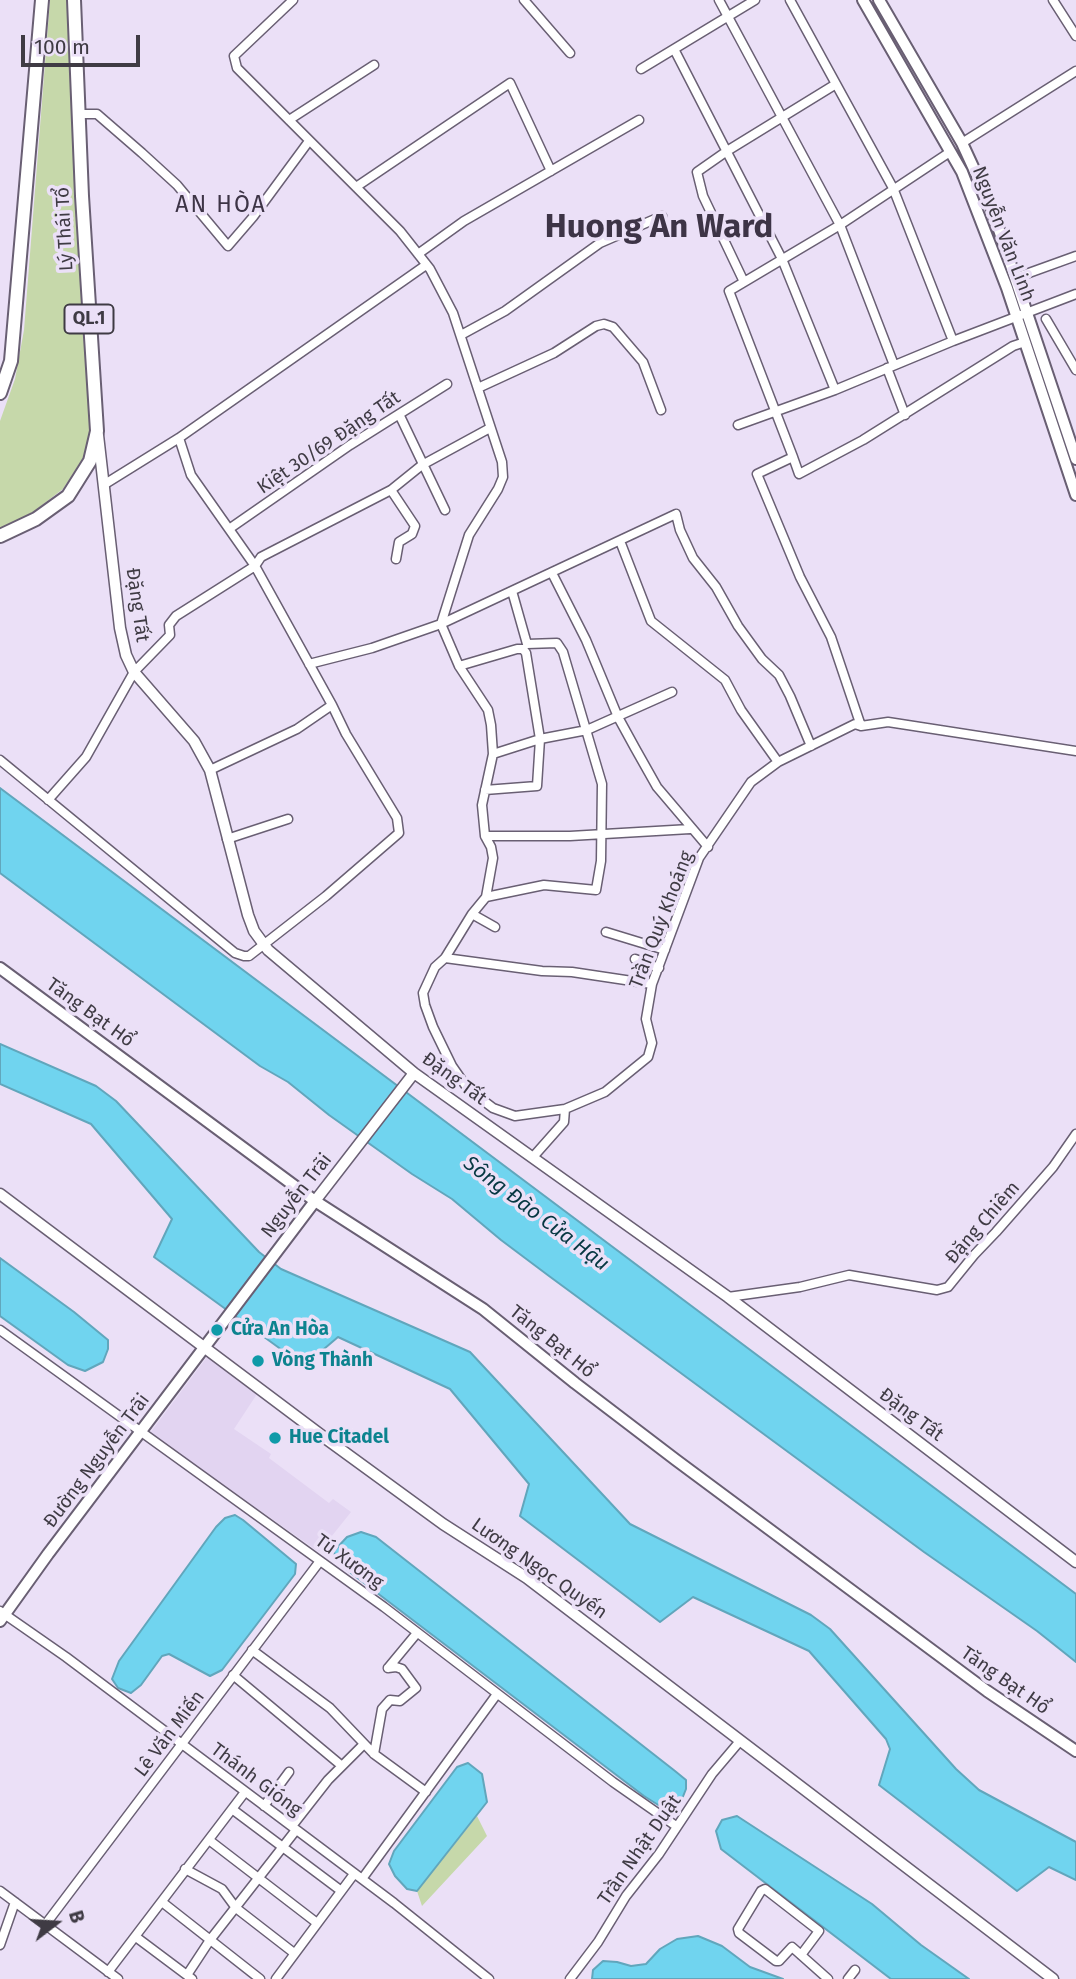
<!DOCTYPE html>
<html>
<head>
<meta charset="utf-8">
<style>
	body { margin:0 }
	#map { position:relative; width:1076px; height:1979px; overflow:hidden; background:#ebe0f7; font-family:"Fira Sans",sans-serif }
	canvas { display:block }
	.north { position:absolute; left:21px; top:1888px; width:70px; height:70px; -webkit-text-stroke:5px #ebe0f7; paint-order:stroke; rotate:73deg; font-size:19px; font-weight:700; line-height:28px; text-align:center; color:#3f3b44 }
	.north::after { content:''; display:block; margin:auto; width:24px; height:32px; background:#3f3b44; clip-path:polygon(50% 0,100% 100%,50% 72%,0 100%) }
	.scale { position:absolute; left:21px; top:35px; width:119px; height:32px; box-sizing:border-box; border:4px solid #3f3b44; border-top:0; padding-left:9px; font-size:21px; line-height:24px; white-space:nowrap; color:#3f3b44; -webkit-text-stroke:5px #ebe0f7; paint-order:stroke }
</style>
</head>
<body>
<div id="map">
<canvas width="1076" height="1979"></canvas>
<div class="north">B</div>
<div class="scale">100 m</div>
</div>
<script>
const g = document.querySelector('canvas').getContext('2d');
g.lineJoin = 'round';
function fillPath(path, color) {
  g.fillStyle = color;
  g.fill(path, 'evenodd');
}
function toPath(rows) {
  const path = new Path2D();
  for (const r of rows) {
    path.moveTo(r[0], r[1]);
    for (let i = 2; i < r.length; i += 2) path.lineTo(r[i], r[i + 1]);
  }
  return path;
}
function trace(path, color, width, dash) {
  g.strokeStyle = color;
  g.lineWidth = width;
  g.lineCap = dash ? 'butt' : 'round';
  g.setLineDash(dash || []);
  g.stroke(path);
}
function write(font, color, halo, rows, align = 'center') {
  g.font = font + ' "Fira Sans",sans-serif';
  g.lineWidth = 7;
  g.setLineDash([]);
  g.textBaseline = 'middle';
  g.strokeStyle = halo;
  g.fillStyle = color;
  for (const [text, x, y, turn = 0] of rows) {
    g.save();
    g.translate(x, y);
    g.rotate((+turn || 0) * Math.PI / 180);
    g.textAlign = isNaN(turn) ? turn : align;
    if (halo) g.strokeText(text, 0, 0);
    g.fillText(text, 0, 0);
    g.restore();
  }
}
fillPath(toPath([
	[207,1357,257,1394,234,1429,271,1454,269,1458,329,1503,333,1499,351,1512,319,1552,150,1433]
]), '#e2d4f1');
fillPath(toPath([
	[50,0,68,0,91,424,85,455,63,489,33,512,0,529,0,421,15,379,24,330],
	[477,1816,487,1836,422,1906,417,1891]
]), '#c6d8aa');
const water = toPath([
	[0,788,1076,1594,1076,1662,1037,1631,924,1552,549,1276,501,1240,452,1199,412,1174,329,1115,288,1082,260,1066,0,873,0,788],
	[0,1044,96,1086,116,1101,259,1252,281,1269,470,1352,630,1524,811,1615,830,1629,956,1769,979,1790,1076,1842,1076,1880,1049,1867,1017,1891,879,1785,890,1749,886,1739,809,1651,693,1597,660,1622,520,1516,529,1484,450,1389,338,1337,304,1366,154,1257,172,1219,91,1124,0,1084,0,1044],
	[0,1258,74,1312,108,1340,108,1349,103,1362,85,1371,68,1365,0,1316,0,1258],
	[235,1515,243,1520,296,1564,295,1574,222,1670,210,1676,169,1654,162,1656,141,1685,131,1693,118,1688,112,1679,119,1661,216,1527,225,1518,235,1515],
	[361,1532,376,1537,675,1771,686,1780,686,1789,682,1799,672,1808,663,1808,644,1796,347,1570,335,1557,334,1551,347,1537,361,1532],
	[468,1763,482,1774,487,1802,417,1891,407,1889,395,1876,389,1864,394,1851,457,1767,468,1763],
	[737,1816,872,1904,921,1945,969,1979,891,1979,721,1849,716,1831,722,1820,737,1816],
	[698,1936,722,1946,750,1967,783,1979,592,1979,593,1970,603,1961,617,1962,631,1966,646,1964,660,1949,677,1939,698,1936]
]);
fillPath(water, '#70d4ef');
trace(water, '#61a6bc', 2);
const minor = toPath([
	[293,0,234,56,237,68,400,231,430,269,453,313,502,462,503,477,498,489,469,535,441,624,459,666,488,710,491,725,493,754,482,805,485,836,491,847,493,858,486,897,472,914,445,958,435,967,423,993,425,1005,433,1027,452,1066,468,1089,493,1108,515,1116,565,1109],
	[524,0,570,53],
	[719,0,840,225,894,365],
	[790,0,893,188,953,341],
	[1053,0,1076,36],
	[674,49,782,259,835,390],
	[641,69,755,0],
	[79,114,97,114,142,153,177,185,228,246,253,217,309,141],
	[289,120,374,65],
	[962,143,1076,71],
	[356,187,510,83,551,171],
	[418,254,464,221,639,120],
	[1015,278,1076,256],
	[744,282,703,196,697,172,727,151,836,84],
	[1046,319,1076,370],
	[461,335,505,311,600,243,662,216],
	[887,368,905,415],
	[478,388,554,353,596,326,604,324,613,327,643,362,661,410],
	[399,414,445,510],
	[738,425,835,390,953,341,1076,294],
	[793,457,729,291,840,225,950,152],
	[105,484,179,438,426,265],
	[391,490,415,526,412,534,399,542,396,559],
	[229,529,350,445,447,384],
	[620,541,651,621,725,680,741,710,778,762],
	[552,573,586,640,618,717,635,748,657,787,708,847],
	[309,664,372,648,441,624,676,514,680,530,693,558,716,587,738,626,762,659,779,675,790,696,811,746],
	[459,666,517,649,523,649,526,653,540,739,537,786,485,790],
	[861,726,831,637,800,577,757,474,793,457,799,474,863,440,1013,346,1025,342],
	[493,754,540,739,587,730,672,692],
	[0,760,235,953,244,956,249,956,326,896,399,833,397,818,346,734,332,705,255,566,191,475,179,438],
	[210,770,297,729,332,705],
	[48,800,86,757,134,672,170,635,169,625,176,616,255,566,261,557,391,490,422,465,490,428],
	[485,836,570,836,690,829],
	[227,839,288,819],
	[486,897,544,885,596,890,601,861,602,784,563,652,557,643,527,644,512,591],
	[472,914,495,927],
	[606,932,665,950],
	[445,958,542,971,572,972,652,984],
	[635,959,659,968],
	[533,1157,564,1122,565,1109,605,1092,648,1057,652,1043,646,1019,652,984,699,858,751,782,778,762,855,724,861,726,888,722,1076,751],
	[728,1297,800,1287,849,1275,937,1290,948,1287,974,1255,996,1232,1053,1167,1076,1134],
	[0,1330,384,1607,613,1782,676,1826],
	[0,1611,66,1657,394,1903,489,1979],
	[252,1650,330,1708,374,1754,426,1792],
	[388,1668,417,1633],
	[233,1675,342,1766],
	[374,1754,382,1709,390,1700,400,1701,416,1688,402,1669,396,1667,388,1668],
	[264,1806,289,1772],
	[232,1809,340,1890],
	[292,1826,328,1780,363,1745],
	[209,1840,317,1923],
	[185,1869,222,1889,236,1908,294,1953],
	[362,1879,497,1694],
	[0,1891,118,1979],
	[162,1902,260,1979],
	[45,1925,320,1561],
	[136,1937,192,1979],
	[0,1945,15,1902],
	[801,1955,819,1931,765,1889,761,1891,738,1929,739,1933,776,1961,779,1961,792,1947,828,1979],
	[108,1972,245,1792],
	[187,1975,210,1940,296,1830],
	[276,1979,354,1874],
	[570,1979,598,1942,626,1896,659,1854,712,1774,740,1741],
	[848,1979,855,1970]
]);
const tertiary = toPath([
	[98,435,120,628,126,655,134,672,194,741,210,770,248,915,254,931,268,950,414,1073,728,1297,1076,1562],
	[0,1194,325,1438,443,1524,527,1578,1053,1979],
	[315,1201,414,1073]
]);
const secondary = toPath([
	[863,0,962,172,1007,288,1076,495],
	[879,0,962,143,991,206,1076,459],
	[0,968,315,1201,483,1309,575,1383,676,1460,987,1691,1076,1751],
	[0,1621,48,1554,315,1201]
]);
const primary = toPath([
	[0,393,11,361,42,0],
	[0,536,36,519,68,496,90,461,97,431,82,196,74,0]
]);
trace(minor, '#695f73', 11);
trace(tertiary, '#695f73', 13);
trace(secondary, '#695f73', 14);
trace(primary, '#695f73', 16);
trace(minor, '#fff', 8);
trace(tertiary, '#fff', 10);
trace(secondary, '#fff', 10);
trace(primary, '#fff', 12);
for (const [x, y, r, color] of [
	[217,1330,7,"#0f9aa8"],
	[258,1361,7,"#0f9aa8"],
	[275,1438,7,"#0f9aa8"]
]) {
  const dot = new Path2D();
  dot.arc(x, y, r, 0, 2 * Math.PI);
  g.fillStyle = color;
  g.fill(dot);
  trace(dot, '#ebe0f7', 2.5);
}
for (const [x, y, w] of [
	[89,319,49]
]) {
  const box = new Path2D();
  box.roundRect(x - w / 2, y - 14.5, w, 29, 5);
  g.fillStyle = '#ebe0f7';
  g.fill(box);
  trace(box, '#3f3b44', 2);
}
write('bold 18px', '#3f3b44', null, [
	["QL.1",89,319]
]);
write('19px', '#3f3b44', '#ebe0f7', [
	["Lý Thái Tổ",65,229,-93],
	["Nguyễn Văn Linh",1003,234,69],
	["Kiệt 30/69 Đặng Tất",329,443,-34],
	["Đặng Tất",137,605,82],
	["Trần Quý Khoáng",662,920,-69],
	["Tăng Bạt Hổ",90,1013,36],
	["Đặng Tất",454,1079,36],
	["Nguyễn Trãi",297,1196,-52],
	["Đặng Chiêm",983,1223,-49],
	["Tăng Bạt Hổ",552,1342,39],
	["Đặng Tất",911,1415,37],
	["Đường Nguyễn Trãi",97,1461,-53],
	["Tú Xương",349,1562,36],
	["Lương Ngọc Quyến",539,1569,35],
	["Tăng Bạt Hổ",1005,1681,35],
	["Lê Văn Miến",170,1734,-53],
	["Thánh Gióng",256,1780,37],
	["Trần Nhật Duật",640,1850,-55]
]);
write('bold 19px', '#0d838f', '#ebe0f7', [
	["Cửa An Hòa",231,1330],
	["Vòng Thành",272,1361],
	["Hue Citadel",289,1438]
], 'left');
write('italic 21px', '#063742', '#ebe0f7', [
	["Sông Đào Cửa Hậu",536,1214,37]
]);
g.letterSpacing = '2px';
write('23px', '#3d3446', '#ebe0f7', [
	["AN HÒA",221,206]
]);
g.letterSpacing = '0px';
write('bold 33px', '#3d3446', '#ebe0f7', [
	["Huong An Ward",659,228]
]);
</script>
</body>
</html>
